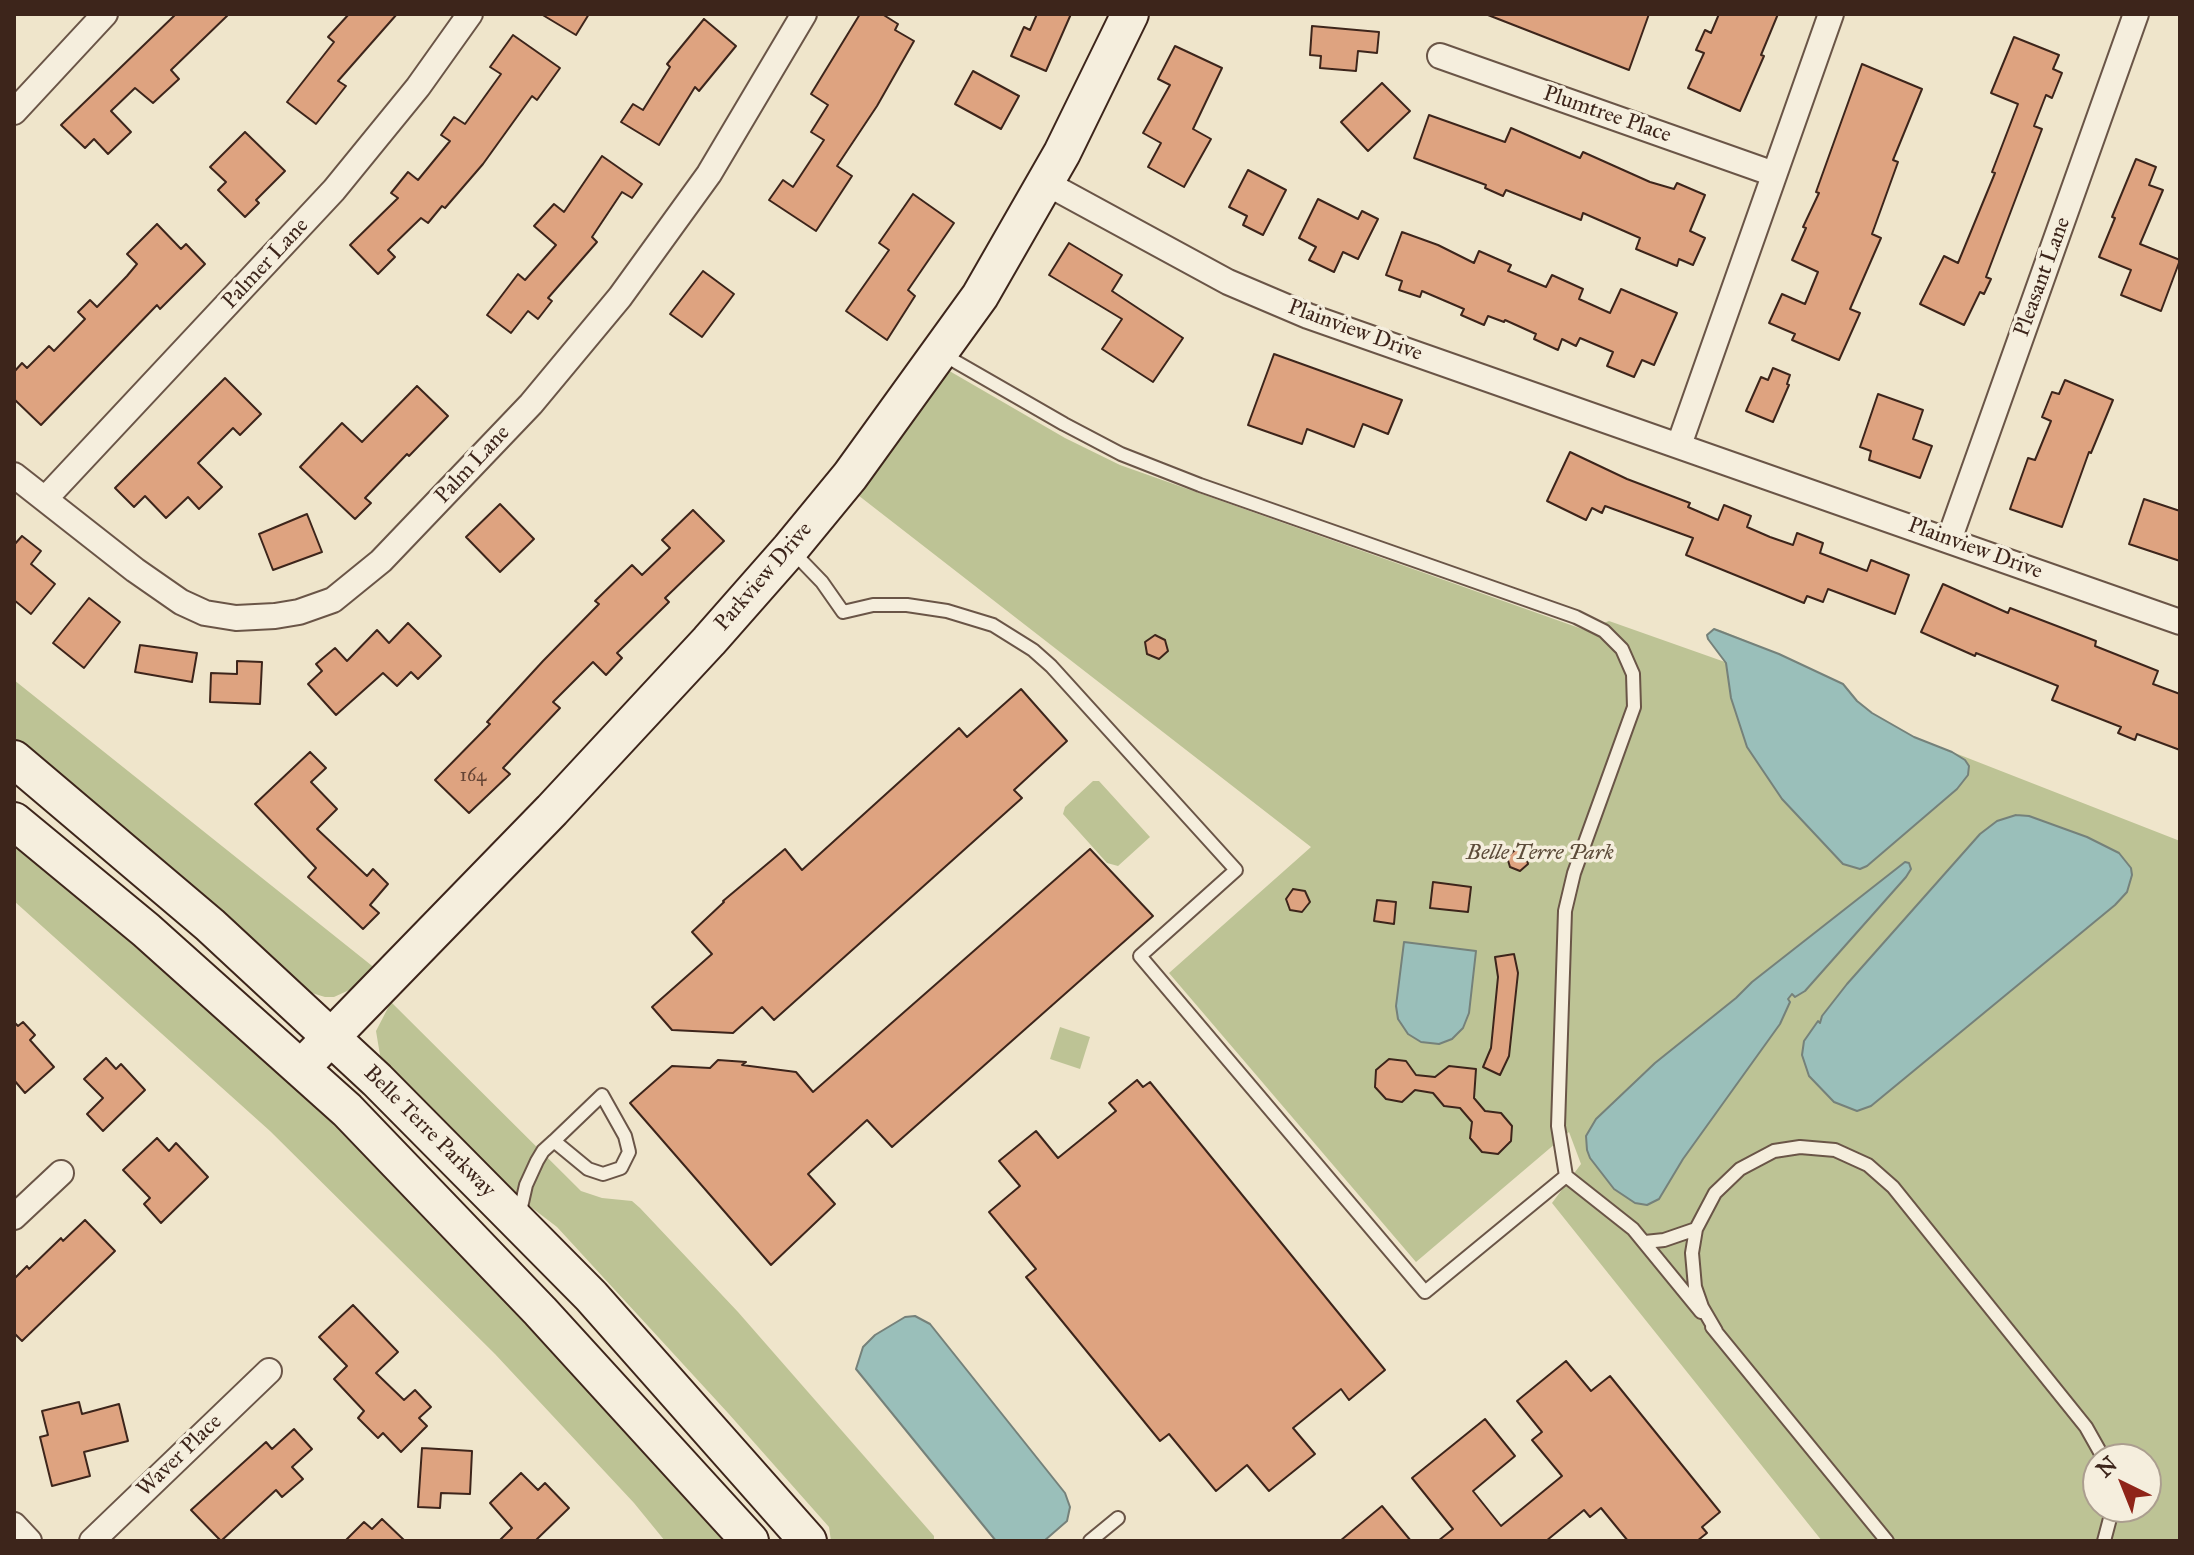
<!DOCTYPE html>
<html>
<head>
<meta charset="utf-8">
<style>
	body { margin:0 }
	#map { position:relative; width:2194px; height:1555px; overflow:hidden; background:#efe5cb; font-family:"IM FELL Great Primer",serif }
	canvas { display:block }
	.frame { position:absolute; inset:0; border:16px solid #3d251b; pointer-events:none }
	.north { position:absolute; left:2082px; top:1443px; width:80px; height:80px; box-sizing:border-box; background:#f5eedd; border:2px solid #ab9e8f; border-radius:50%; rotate:317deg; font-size:22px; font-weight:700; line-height:32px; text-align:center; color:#3d251b }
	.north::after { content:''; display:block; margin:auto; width:28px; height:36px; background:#8f2418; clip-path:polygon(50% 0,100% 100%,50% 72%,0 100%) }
</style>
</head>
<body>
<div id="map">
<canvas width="2194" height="1555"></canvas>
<div class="frame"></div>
<div class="north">N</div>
</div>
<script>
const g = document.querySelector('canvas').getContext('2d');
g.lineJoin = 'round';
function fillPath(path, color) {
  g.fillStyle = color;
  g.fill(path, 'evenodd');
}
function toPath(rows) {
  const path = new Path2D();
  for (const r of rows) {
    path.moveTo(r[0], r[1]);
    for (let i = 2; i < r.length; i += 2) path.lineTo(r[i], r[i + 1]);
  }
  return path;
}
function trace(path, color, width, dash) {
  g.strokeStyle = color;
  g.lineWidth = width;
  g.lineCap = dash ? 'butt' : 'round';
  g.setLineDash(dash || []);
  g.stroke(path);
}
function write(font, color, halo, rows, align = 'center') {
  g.font = font + ' "IM FELL Great Primer",serif';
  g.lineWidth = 7;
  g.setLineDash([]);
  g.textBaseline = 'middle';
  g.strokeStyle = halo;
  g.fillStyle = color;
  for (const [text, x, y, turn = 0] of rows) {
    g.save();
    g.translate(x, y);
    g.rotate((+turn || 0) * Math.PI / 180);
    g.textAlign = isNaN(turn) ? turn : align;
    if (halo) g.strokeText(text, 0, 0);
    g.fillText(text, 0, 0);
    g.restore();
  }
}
fillPath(toPath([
	[946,369,1065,438,1120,465,1585,630,1609,621,1725,662,1707,635,1714,629,1720,630,1779,654,1843,684,1857,701,1872,713,1914,737,2180,841,2180,1541,1822,1541,1552,1203,1581,1164,1569,1132,1416,1262,1169,973,1311,847,854,492],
	[2098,1459,2146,1459,2146,1507,2098,1507],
	[14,680,376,969,358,986,334,997,325,997,302,990,14,745],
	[1093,781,1099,781,1150,837,1118,866,1107,863,1063,814,1065,807],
	[14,837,224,1019,377,1163,731,1541,665,1541,634,1503,495,1354,270,1131,14,901],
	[391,1002,581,1191,602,1198,632,1201,640,1208,738,1312,934,1536,934,1541,831,1541,829,1527,728,1413,557,1227,493,1178,381,1061,376,1031],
	[1060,1027,1090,1037,1080,1069,1050,1059]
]), '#bdc395');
const water = toPath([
	[1714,629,1779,654,1843,684,1857,701,1872,713,1914,737,1952,752,1965,760,1969,766,1968,775,1957,789,1867,866,1860,869,1843,864,1782,799,1747,747,1731,698,1726,663,1708,639,1707,635,1714,629],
	[2016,815,2029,816,2087,837,2119,853,2131,868,2132,875,2127,892,2115,905,1871,1106,1857,1111,1834,1102,1809,1076,1802,1055,1804,1041,1818,1021,1820,1023,1822,1016,1847,984,1980,834,1997,821,2016,815],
	[1905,862,1909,863,1911,869,1906,877,1805,991,1795,997,1792,994,1788,999,1790,1002,1780,1024,1683,1159,1659,1199,1647,1205,1635,1203,1614,1189,1590,1158,1587,1150,1586,1136,1596,1119,1655,1063,1736,998,1752,982,1905,862],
	[1404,942,1476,951,1469,1013,1463,1028,1452,1039,1439,1044,1421,1042,1408,1034,1398,1019,1396,1006,1404,942],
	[915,1316,930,1324,1065,1493,1070,1507,1067,1521,1044,1541,996,1541,856,1369,863,1347,875,1335,905,1317,915,1316]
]);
fillPath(water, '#9abfba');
trace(water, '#75817a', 2);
const building = toPath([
	[176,14,229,14,171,70,179,79,153,103,135,88,111,111,131,132,108,154,94,139,85,148,61,125,176,14],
	[349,14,397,14,338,81,346,86,316,124,287,102,334,42,328,37,349,14],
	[541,14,589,14,576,35,541,14],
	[860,14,882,14,898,24,895,30,914,41,877,106,837,166,852,176,816,231,769,200,783,180,793,187,824,140,811,132,828,105,811,94,860,14],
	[1037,14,1071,14,1046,71,1011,56,1024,27,1030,30,1037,14],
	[1649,14,1629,70,1488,15,1488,14,1649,14],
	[1719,14,1778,14,1761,55,1764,56,1740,111,1688,88,1704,53,1696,50,1705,30,1711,33,1719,14],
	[704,19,736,46,699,91,695,87,659,145,621,122,633,104,643,110,670,67,667,64,704,19],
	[1312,26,1379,32,1377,53,1358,51,1356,71,1320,68,1321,56,1310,55,1312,26],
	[513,35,560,68,537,100,532,96,483,164,445,208,442,206,428,223,421,218,388,250,395,257,378,274,350,245,398,198,391,193,408,172,418,180,450,141,441,135,454,117,465,124,501,74,490,67,513,35],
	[2014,37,2059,55,2053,69,2062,73,2052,98,2046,95,2034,126,2042,129,1986,277,1991,279,1984,294,1980,292,1964,325,1920,304,1944,256,1958,263,1995,173,1992,172,2018,104,1991,93,2014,37],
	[1175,46,1222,68,1193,129,1211,139,1184,187,1148,167,1161,143,1143,133,1170,85,1158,79,1175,46],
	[1862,64,1922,89,1893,160,1898,162,1872,234,1881,238,1850,309,1860,313,1839,360,1792,340,1795,334,1769,323,1782,294,1805,304,1818,272,1792,260,1806,228,1803,227,1819,193,1816,192,1862,64],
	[973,71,1019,96,1001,129,955,104,973,71],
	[1382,83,1410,111,1368,151,1341,122,1382,83],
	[1429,115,1505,142,1511,128,1580,158,1583,152,1650,182,1674,189,1677,183,1705,195,1690,231,1705,238,1693,265,1679,259,1677,266,1636,249,1640,238,1583,213,1581,220,1506,190,1503,196,1485,188,1486,185,1414,158,1429,115],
	[245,132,285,171,256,200,259,203,245,217,218,190,226,182,210,167,245,132],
	[602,156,642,184,632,198,622,192,592,237,597,242,548,298,552,301,538,319,528,311,511,333,487,315,518,274,525,280,556,245,534,226,554,204,564,212,602,156],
	[2136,159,2156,167,2149,185,2163,190,2140,244,2180,260,2161,311,2121,295,2131,270,2099,257,2115,218,2112,217,2136,159],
	[1248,170,1286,190,1263,235,1243,225,1247,216,1229,207,1248,170],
	[913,194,954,223,908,290,915,296,887,340,846,311,889,250,879,243,913,194],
	[1318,199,1358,219,1362,211,1378,219,1358,259,1343,252,1334,272,1309,260,1316,247,1299,238,1318,199],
	[157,224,181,249,186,244,205,264,160,309,157,305,41,425,14,399,14,372,22,363,27,368,49,346,54,351,85,319,78,312,90,300,97,307,127,276,137,264,127,254,157,224],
	[1402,232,1438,245,1474,263,1479,251,1511,265,1508,271,1546,287,1552,275,1583,289,1579,299,1610,313,1621,289,1677,313,1654,365,1642,360,1634,377,1607,366,1613,352,1580,338,1576,346,1562,339,1558,350,1534,339,1536,334,1505,320,1504,322,1488,316,1484,325,1461,315,1464,309,1422,291,1420,297,1399,290,1402,281,1386,275,1402,232],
	[1069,243,1122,275,1112,291,1183,338,1153,382,1102,349,1122,319,1049,275,1069,243],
	[703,271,734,294,702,337,670,314,703,271],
	[1274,354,1402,400,1388,434,1363,424,1354,447,1307,429,1302,444,1248,425,1274,354],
	[1773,368,1790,375,1787,384,1789,385,1773,422,1746,411,1761,377,1768,380,1773,368],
	[225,378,261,414,240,435,233,428,198,463,222,487,199,509,188,497,166,518,145,496,134,507,115,488,225,378],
	[2065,380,2113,400,2091,453,2089,452,2062,527,2010,509,2028,458,2035,460,2051,421,2042,417,2052,392,2059,394,2065,380],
	[417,386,448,416,409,456,407,454,365,498,371,503,355,519,300,467,342,423,362,442,417,386],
	[1878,394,1923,410,1913,439,1932,446,1920,478,1869,460,1871,451,1860,447,1878,394],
	[1570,452,1627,479,1690,503,1688,507,1718,520,1724,505,1751,516,1747,527,1770,537,1793,545,1797,533,1823,543,1820,553,1867,571,1871,560,1909,575,1895,614,1828,589,1823,602,1807,596,1804,603,1686,555,1693,538,1605,506,1602,513,1592,508,1586,520,1547,501,1570,452],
	[2144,499,2180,511,2180,561,2129,544,2144,499],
	[500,504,534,539,500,572,466,537,500,504],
	[693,510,724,541,665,598,669,602,617,653,622,658,606,675,593,662,553,702,560,708,503,768,510,774,469,813,435,780,490,724,487,722,543,661,599,604,595,601,632,565,642,575,670,548,662,540,693,510],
	[307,514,322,552,273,570,259,534,307,514],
	[22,536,41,551,31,564,55,584,31,614,14,600,14,545,22,536],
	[1943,584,2008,613,2010,608,2096,641,2095,646,2158,671,2153,684,2180,694,2180,750,2137,734,2135,740,2118,733,2121,727,2052,700,2058,686,1976,653,1975,656,1921,632,1943,584],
	[89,598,120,622,84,668,53,643,89,598],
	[408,623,441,656,418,679,411,672,397,686,383,673,336,715,308,684,322,671,316,664,335,648,347,661,377,630,389,643,408,623],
	[1155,635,1165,640,1168,651,1159,659,1147,654,1145,642,1155,635],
	[140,645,197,653,192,682,135,672,140,645],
	[237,661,262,662,260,704,210,702,211,673,237,674,237,661],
	[1021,689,1067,741,1014,790,1022,798,774,1020,762,1007,733,1033,672,1030,652,1007,712,954,692,932,724,902,723,901,785,849,802,870,959,728,967,737,1021,689],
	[310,752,326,768,311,782,337,809,317,829,367,876,373,869,388,884,370,905,379,913,363,929,308,877,316,868,255,804,310,752],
	[1090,849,1153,916,892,1147,867,1120,808,1174,835,1204,771,1265,630,1103,672,1066,710,1068,718,1060,746,1062,742,1065,796,1072,813,1092,1090,849],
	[1516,849,1525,853,1528,864,1520,871,1510,867,1507,857,1516,849],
	[1433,882,1471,887,1468,912,1430,908,1433,882],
	[1293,889,1305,891,1310,902,1302,912,1290,910,1286,899,1293,889],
	[1377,900,1396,902,1394,924,1374,921,1377,900],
	[1514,954,1518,973,1509,1056,1500,1075,1483,1067,1491,1048,1498,977,1495,957,1514,954],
	[14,1022,18,1026,23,1022,35,1035,30,1040,54,1067,25,1093,14,1080,14,1022],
	[106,1058,116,1069,121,1064,145,1090,103,1131,87,1114,103,1098,84,1079,106,1058],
	[1389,1059,1406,1061,1416,1075,1435,1077,1449,1066,1476,1069,1474,1098,1485,1111,1501,1113,1512,1126,1511,1141,1498,1154,1482,1152,1470,1138,1472,1122,1460,1108,1444,1106,1433,1093,1415,1090,1402,1102,1386,1099,1375,1087,1376,1070,1389,1059],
	[1137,1080,1143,1087,1150,1082,1385,1370,1349,1400,1341,1389,1293,1428,1315,1454,1269,1491,1247,1465,1216,1491,1169,1434,1160,1441,1026,1277,1036,1269,989,1212,1020,1186,999,1161,1036,1131,1058,1158,1116,1111,1109,1103,1137,1080],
	[157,1138,169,1151,176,1143,208,1177,161,1223,144,1204,150,1198,123,1170,157,1138],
	[85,1220,115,1251,22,1341,14,1333,14,1279,27,1266,29,1269,61,1238,63,1241,85,1220],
	[353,1305,398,1352,376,1373,404,1400,415,1390,431,1407,419,1418,427,1426,401,1452,383,1433,378,1438,358,1418,364,1411,334,1379,347,1366,319,1337,353,1305],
	[1566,1361,1591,1391,1610,1376,1720,1512,1702,1527,1707,1533,1697,1541,1628,1541,1601,1508,1590,1517,1584,1510,1546,1541,1438,1541,1453,1529,1412,1478,1485,1419,1515,1456,1473,1491,1501,1526,1562,1476,1532,1440,1542,1432,1517,1401,1566,1361],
	[79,1402,82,1414,119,1404,128,1441,84,1452,90,1476,52,1486,40,1437,48,1435,42,1411,79,1402],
	[294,1429,312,1449,292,1467,303,1479,282,1497,276,1490,221,1541,191,1510,266,1442,272,1449,294,1429],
	[422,1448,472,1451,470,1494,441,1493,440,1508,418,1507,422,1448],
	[521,1473,538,1490,545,1483,569,1508,535,1541,499,1541,512,1528,490,1503,521,1473],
	[1382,1506,1411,1541,1340,1541,1382,1506],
	[382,1519,405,1541,345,1541,364,1522,372,1529,382,1519]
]);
fillPath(building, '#dea380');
trace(building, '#3d251b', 2);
const lane = toPath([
	[793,552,822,582,843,612,873,605,907,605,947,611,993,625,1033,650,1051,666,1236,870,1140,956,1425,1292,1566,1176,1558,1126,1565,911,1574,873,1634,707,1633,674,1622,649,1604,631,1576,617,1200,485,1121,454,1064,424,944,355],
	[1566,1176,1633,1229,1701,1312],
	[519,1216,526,1185,537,1161,543,1151,554,1141,602,1095,625,1136,629,1152,621,1168,603,1174,588,1169,554,1141],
	[1645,1242,1664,1240,1696,1229],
	[1712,1327,1887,1541],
	[1716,1331,1702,1307,1695,1287,1692,1253,1696,1229,1715,1193,1740,1169,1774,1151,1800,1147,1835,1150,1868,1165,1893,1187,2086,1427,2104,1459],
	[1090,1541,1118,1518],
	[2104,1541,2113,1507]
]);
const street = toPath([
	[1440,56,1774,174],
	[14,112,105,14],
	[1046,183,1228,282,1308,316,2180,622],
	[1679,445,1831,14],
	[14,475,135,570,181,602,205,613,236,618,275,616,299,612,333,600,381,561,531,404,620,297,709,174,804,14],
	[45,499,334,190,418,87,470,14],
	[1949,540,2136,14],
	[14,1217,61,1173],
	[14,1525,29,1541],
	[92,1541,269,1371]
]);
const secondary = toPath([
	[14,759,210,925,377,1080,591,1296,808,1541],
	[14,821,146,930,347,1110,540,1311,750,1541],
	[302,1067,552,810,709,641,790,549,850,476,980,296,1062,153,1130,14]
]);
trace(lane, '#6a5547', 16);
trace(street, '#6a5547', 28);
trace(secondary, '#3d251b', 40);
trace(lane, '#f5eedd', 12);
trace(street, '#f5eedd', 24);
trace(secondary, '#f5eedd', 36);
write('18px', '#654434', null, [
	["164",473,777]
]);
write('22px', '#3d251b', '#f5eedd', [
	["Plumtree Place",1607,115,19],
	["Palmer Lane",266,264,-47],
	["Pleasant Lane",2043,277,-70],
	["Plainview Drive",1355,331,20],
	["Palm Lane",473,465,-47],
	["Plainview Drive",1975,549,20],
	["Parkview Drive",764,577,-49],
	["Belle Terre Parkway",429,1132,45],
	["Waver Place",180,1456,-44]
]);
write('italic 22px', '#5d4c3a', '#f5eedd', [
	["Belle Terre Park",1540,854]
]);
</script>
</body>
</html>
